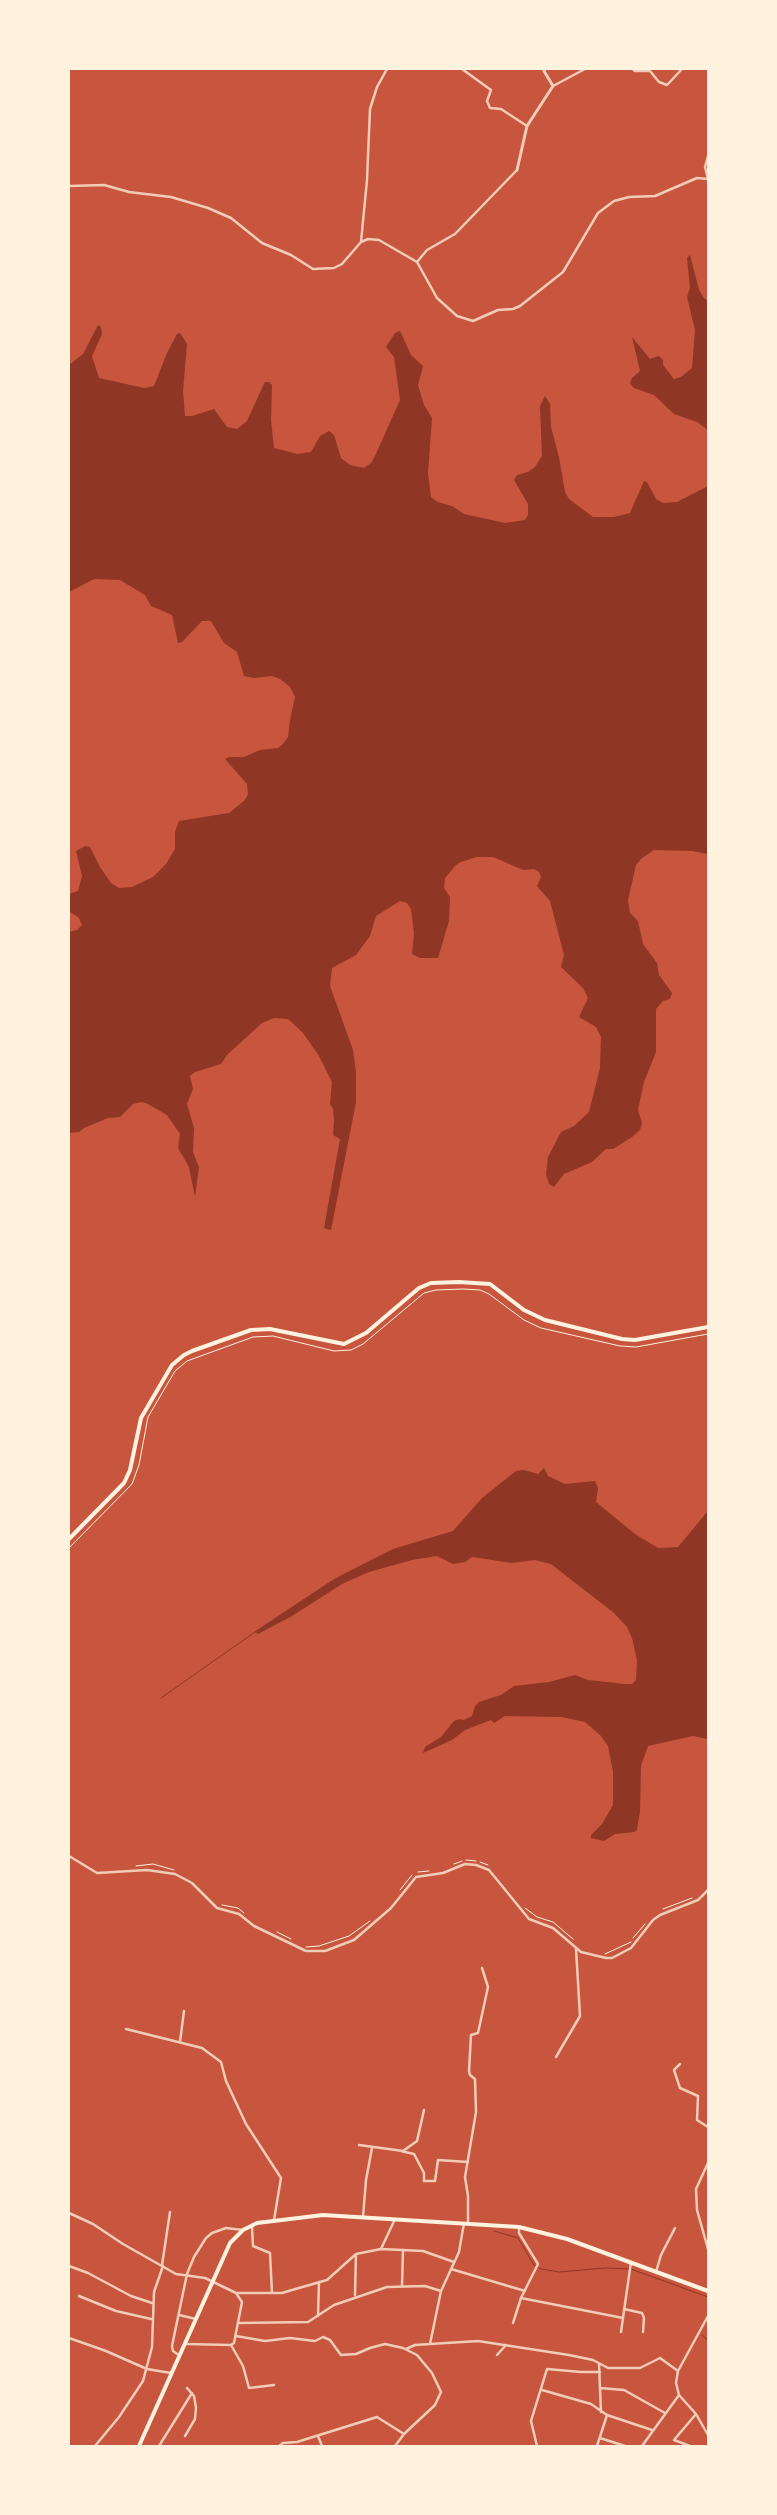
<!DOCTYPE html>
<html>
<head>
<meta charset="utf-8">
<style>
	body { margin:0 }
	#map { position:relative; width:777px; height:2515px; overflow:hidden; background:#c8553d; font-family:Cabin,sans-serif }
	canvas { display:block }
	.frame { position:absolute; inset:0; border:70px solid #fff3e0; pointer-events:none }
</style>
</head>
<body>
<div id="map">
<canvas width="777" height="2515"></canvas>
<div class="frame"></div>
</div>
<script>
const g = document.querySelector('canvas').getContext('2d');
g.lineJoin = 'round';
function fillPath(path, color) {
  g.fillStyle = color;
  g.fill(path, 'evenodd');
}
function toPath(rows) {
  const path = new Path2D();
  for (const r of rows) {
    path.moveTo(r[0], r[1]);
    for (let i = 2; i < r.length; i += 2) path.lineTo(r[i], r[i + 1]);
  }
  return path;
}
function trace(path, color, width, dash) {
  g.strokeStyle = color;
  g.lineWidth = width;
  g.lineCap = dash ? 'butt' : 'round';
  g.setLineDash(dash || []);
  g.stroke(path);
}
fillPath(toPath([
	[690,255,699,290,704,298,708,301,708,430,697,422,674,414,654,395,634,388,630,383,632,378,640,371,632,337,650,359,659,356,663,360,663,365,674,379,681,377,692,368,695,330,687,297,690,288,687,258],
	[98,325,101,327,102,334,92,356,99,378,144,388,154,386,167,353,177,334,180,333,187,344,183,391,185,416,192,416,214,409,227,427,237,429,247,421,263,386,265,382,269,382,272,385,271,420,274,448,297,454,311,452,320,436,329,431,334,435,341,458,350,465,364,468,371,463,375,456,400,400,394,357,386,347,395,333,400,331,411,355,423,366,418,385,424,405,432,418,428,473,431,497,438,502,452,506,464,514,505,523,525,520,528,515,528,504,514,480,517,475,528,472,535,467,542,456,540,406,545,396,550,404,551,427,559,457,565,492,569,499,593,517,614,517,630,513,644,481,647,482,656,499,663,503,677,502,708,486,708,854,692,851,654,850,641,859,636,865,628,900,630,913,638,921,643,944,657,963,659,975,672,993,670,999,663,1001,656,1009,656,1052,644,1082,638,1110,642,1123,640,1130,632,1137,613,1149,606,1149,592,1162,564,1174,554,1187,549,1184,546,1174,548,1157,561,1132,574,1126,589,1112,600,1068,601,1037,596,1027,579,1017,588,998,583,988,561,967,564,955,550,901,537,886,541,877,539,872,534,869,523,870,493,857,477,857,461,862,456,865,445,878,444,888,450,897,449,921,438,958,420,958,412,954,414,933,411,909,407,903,400,901,376,916,370,936,356,955,332,968,330,986,353,1050,356,1072,356,1102,331,1230,324,1228,340,1139,333,1135,334,1121,333,1109,330,1104,332,1082,319,1056,303,1033,288,1019,274,1018,262,1023,227,1055,221,1064,195,1072,190,1076,193,1089,187,1104,194,1128,193,1152,199,1167,195,1197,189,1167,178,1148,180,1134,167,1115,148,1104,142,1102,133,1104,120,1117,108,1118,84,1128,79,1132,69,1133,69,932,77,930,82,925,79,918,69,911,69,894,78,891,82,876,76,851,85,846,90,847,100,867,111,883,119,888,132,887,153,877,166,864,175,849,175,832,179,821,229,813,245,800,248,794,247,784,225,759,229,757,244,757,260,750,278,748,283,744,288,737,290,720,295,697,290,687,280,679,272,676,254,678,244,676,237,652,224,643,211,621,202,621,182,642,178,643,172,615,151,606,145,595,120,580,94,579,69,592,69,365,83,354],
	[544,1468,548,1476,565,1484,595,1481,598,1488,596,1502,635,1534,658,1548,678,1547,708,1511,708,1739,693,1736,648,1746,641,1766,640,1811,637,1830,634,1832,615,1834,604,1841,591,1838,591,1835,602,1824,613,1805,613,1772,608,1746,601,1736,585,1722,562,1717,505,1716,494,1723,491,1720,465,1730,452,1740,423,1753,425,1747,441,1737,454,1721,459,1719,464,1720,472,1716,475,1706,479,1702,501,1695,514,1686,549,1682,575,1675,588,1680,625,1684,632,1684,636,1680,637,1660,632,1638,627,1627,614,1613,551,1564,535,1560,512,1563,472,1557,465,1562,453,1564,437,1556,412,1560,369,1572,342,1584,292,1616,258,1634,254,1632,334,1579,393,1549,453,1531,482,1498,516,1471,524,1470,538,1474]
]), '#8f3625');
trace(toPath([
	[161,1698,255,1632],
	[494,2231,518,2238,534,2265,541,2269,559,2272,605,2268,631,2269,708,2297],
	[702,2335,707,2339,708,2346]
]), '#8f3625', 1);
trace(toPath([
	[69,1548,132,1484,139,1465,148,1417,175,1371,187,1361,253,1337,273,1336,334,1351,351,1350,363,1344,424,1293,436,1290,463,1289,480,1290,489,1294,524,1320,541,1328,620,1346,636,1347,708,1334],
	[466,1860,476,1861],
	[480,1862,488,1865],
	[454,1864,462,1861],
	[136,1866,153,1864,174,1870],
	[418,1872,429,1871],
	[400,1890,412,1875],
	[222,1905,238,1908,244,1913],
	[525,1908,537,1917,553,1922,573,1939],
	[663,1909,692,1898],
	[277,1932,291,1939],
	[633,1938,645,1924],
	[306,1947,319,1946,349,1936,370,1921],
	[605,1954,631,1942]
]), '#fff3e0', 1);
trace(toPath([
	[462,69,491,90,487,101,490,108,501,109,527,126],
	[633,69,635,71,650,71,659,82,667,85,682,69],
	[553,86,585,69],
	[708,179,705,167,708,156],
	[69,186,104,185,129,192,171,197,208,208,231,218,262,243,291,255,313,269,334,268,342,264,361,242,368,239,379,240,417,262,437,298,457,316,473,321,498,310,513,309,520,306,563,272,598,213,614,201,629,197,655,196,697,178,708,179],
	[361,242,367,180,370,109,377,87,387,69],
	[417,262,427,250,455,234,517,170],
	[69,1856,97,1873,147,1870,175,1874,192,1883,217,1908,239,1914,254,1926,306,1951,325,1951,354,1940,391,1908,416,1877,443,1873,465,1864,476,1865,489,1870,529,1919,553,1928,581,1952,606,1958,612,1958,631,1948,653,1920,660,1915,698,1900,708,1890],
	[126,2029,202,2048,221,2062,226,2081,246,2124,281,2178,274,2220],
	[180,2042,184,2011],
	[556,2057,580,2016,576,1949],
	[680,2064,674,2070,680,2088,698,2096,697,2120,708,2127],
	[359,2145,403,2151,417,2141,424,2110],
	[401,2151,414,2154,424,2173,424,2181,435,2181,438,2160,468,2162],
	[708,2163,696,2189,697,2210,708,2249],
	[69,2213,93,2224,123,2244,176,2274,205,2278,236,2293,242,2302,234,2343,231,2345,186,2344],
	[363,2217,366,2180,372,2148],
	[468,2224,468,2196,465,2177,476,2112,475,2079,470,2075,469,2071,471,2035,478,2033,488,1987,482,1968],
	[252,2227,253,2246,270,2253,272,2293],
	[381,2249,395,2219],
	[162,2265,170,2212],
	[69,2266,88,2273,131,2296,152,2303],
	[451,2269,525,2291],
	[656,2272,661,2255,675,2228],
	[402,2286,403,2250],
	[236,2293,282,2293,299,2288,327,2280,356,2254,381,2249,423,2251,454,2262],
	[355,2295,356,2254],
	[79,2296,116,2311,151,2319],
	[521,2298,623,2318],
	[624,2309,642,2313,644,2318,643,2332],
	[179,2315,196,2319],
	[318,2316,319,2282],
	[239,2323,308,2322,334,2305,387,2287,425,2286,441,2291],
	[513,2323,521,2298,538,2264,519,2233,519,2227],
	[621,2332,631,2262],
	[236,2336,265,2341,290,2338,315,2341,323,2337,330,2340,341,2355,356,2354,370,2348,385,2344,403,2348,417,2355,432,2373,441,2392,435,2405,404,2434,395,2446],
	[69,2338,106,2351,147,2369,171,2373],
	[430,2344,441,2291,459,2252,464,2223],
	[231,2345,243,2366,249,2388,274,2385],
	[406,2349,415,2345,478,2341,569,2355,593,2360,608,2368,640,2368,660,2358,678,2371],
	[497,2355,506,2345],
	[180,2356,173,2351,172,2346,187,2274,194,2257,206,2238,212,2233,226,2228,243,2230],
	[599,2364,601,2412],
	[600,2388,624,2390,665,2413],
	[542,2390,591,2404,607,2415,652,2430],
	[696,2414,708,2435],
	[185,2436,195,2419,196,2408,194,2396,187,2388],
	[318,2436,322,2446],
	[600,2438,625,2446],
	[95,2446,119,2417,143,2381,152,2347,154,2292,163,2266],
	[159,2446,192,2393],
	[279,2446,283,2443,297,2442,377,2417,404,2434],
	[537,2446,531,2421,547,2369,581,2372,600,2372],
	[597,2446,607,2415],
	[642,2446,679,2395],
	[690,2446,674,2440,696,2414,679,2395,676,2383,678,2371,708,2316]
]), '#f1ccb7', 2.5);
trace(toPath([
	[517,170,527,126,553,86,544,71,545,69]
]), '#f1ccb7', 3);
trace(toPath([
	[69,1539,124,1483,130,1470,141,1418,172,1365,184,1355,192,1351,251,1330,270,1329,344,1344,366,1333,419,1288,431,1283,459,1282,490,1284,524,1310,545,1320,622,1339,635,1340,708,1327],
	[139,2446,230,2243,243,2230,257,2223,323,2215,519,2227,567,2239,708,2291]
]), '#fff3e0', 4);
</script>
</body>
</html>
